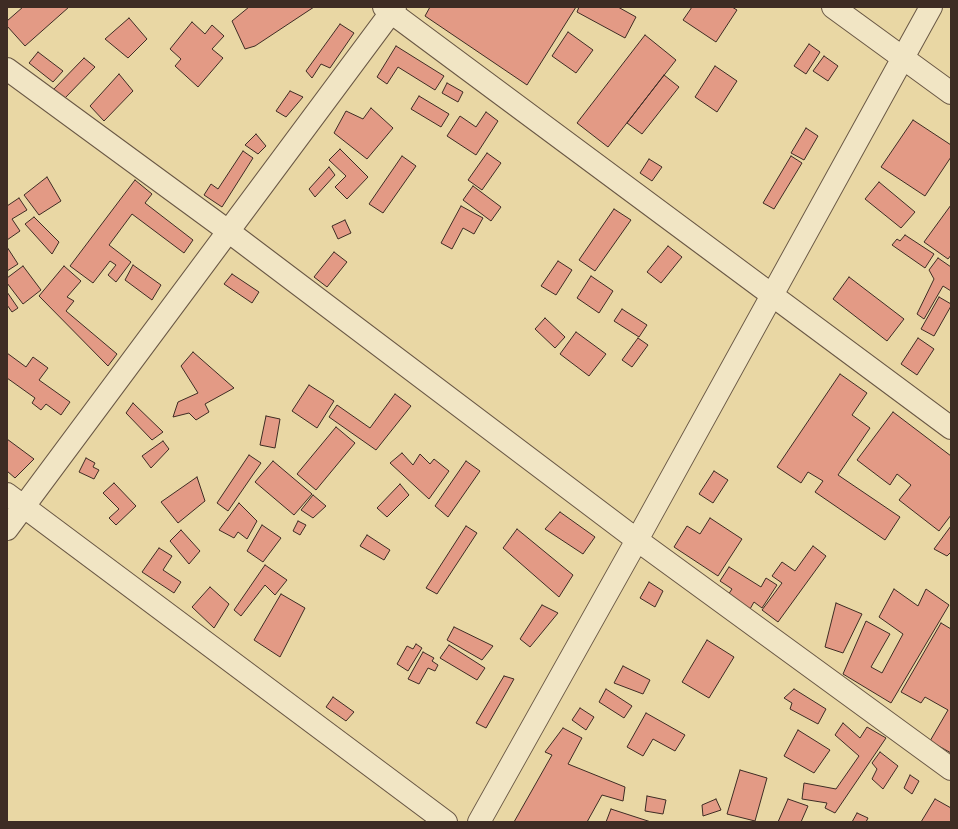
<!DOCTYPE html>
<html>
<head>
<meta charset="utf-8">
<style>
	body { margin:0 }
	#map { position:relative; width:958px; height:829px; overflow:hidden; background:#e9d7a4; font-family:"IM FELL English",serif }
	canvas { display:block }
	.frame { position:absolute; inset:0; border:8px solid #3e2c24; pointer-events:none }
</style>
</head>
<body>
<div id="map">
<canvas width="958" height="829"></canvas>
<div class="frame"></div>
</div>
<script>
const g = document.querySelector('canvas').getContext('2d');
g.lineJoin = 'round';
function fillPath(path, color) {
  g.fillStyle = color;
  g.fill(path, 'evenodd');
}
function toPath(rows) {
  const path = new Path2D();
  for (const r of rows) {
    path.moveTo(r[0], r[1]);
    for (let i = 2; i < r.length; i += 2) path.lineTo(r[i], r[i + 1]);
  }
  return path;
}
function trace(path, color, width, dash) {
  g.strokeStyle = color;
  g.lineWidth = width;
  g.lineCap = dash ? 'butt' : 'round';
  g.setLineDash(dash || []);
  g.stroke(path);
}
const building = toPath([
	[23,7,69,7,25,46,7,26,7,21,23,7],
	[249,7,314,7,255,46,245,49,232,21,249,7],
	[430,7,576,7,527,85,425,16,430,7],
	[579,7,618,7,636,17,625,38,577,12,579,7],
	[692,7,732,7,737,10,716,42,683,20,692,7],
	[129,18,147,39,128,58,105,39,129,18],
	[192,22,205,34,212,25,224,36,212,49,223,58,198,87,175,66,181,59,170,49,192,22],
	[340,24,354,33,330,68,321,64,312,78,306,71,340,24],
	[568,32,593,50,576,73,552,56,568,32],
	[645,35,676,60,608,147,577,123,645,35],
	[809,44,820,52,806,74,794,66,809,44],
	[396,46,444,76,435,90,398,67,387,84,377,77,396,46],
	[38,52,63,71,53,82,29,63,38,52],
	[824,56,838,66,828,81,813,71,824,56],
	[84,58,95,67,65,98,52,91,84,58],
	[715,66,737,81,717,112,695,97,715,66],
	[119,74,133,91,104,121,90,106,119,74],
	[664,75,679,87,642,134,627,123,664,75],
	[447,83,463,92,458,102,442,93,447,83],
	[290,91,303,97,286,117,276,111,290,91],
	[419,96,449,114,441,127,411,109,419,96],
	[371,108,393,128,367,159,334,133,346,111,363,119,371,108],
	[486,112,498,121,476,155,447,136,460,116,476,127,486,112],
	[913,120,951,145,951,157,925,196,881,167,913,120],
	[806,128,818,136,804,160,791,153,806,128],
	[256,134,266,146,258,154,245,145,256,134],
	[340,149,368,177,347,199,335,187,346,176,329,160,340,149],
	[243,151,253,158,222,207,204,195,211,184,218,189,243,151],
	[487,153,501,163,482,190,468,180,487,153],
	[402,156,416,166,383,213,369,204,402,156],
	[791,156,802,163,774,209,763,203,791,156],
	[649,159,662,167,652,181,640,173,649,159],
	[329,167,335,175,315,197,309,189,329,167],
	[47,177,61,201,39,215,24,195,47,177],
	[135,180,152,194,145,203,193,240,184,253,132,214,109,245,131,262,116,282,108,275,116,265,110,261,93,283,70,266,135,180],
	[879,182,915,212,901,228,865,199,879,182],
	[473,186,501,207,491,221,463,200,473,186],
	[19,198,27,210,12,219,20,231,7,240,7,206,19,198],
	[951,205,951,255,948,259,924,242,951,205],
	[461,206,483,218,474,234,463,228,452,249,441,243,461,206],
	[614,209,631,220,595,271,579,260,614,209],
	[34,217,59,242,52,254,25,224,34,217],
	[345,220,351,233,338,239,332,226,345,220],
	[905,235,934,254,925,268,892,245,897,239,900,241,905,235],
	[668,246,682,257,661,283,647,272,668,246],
	[7,247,18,264,7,271,7,247],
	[334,252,347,262,327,287,314,277,334,252],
	[938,258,951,267,951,291,943,286,924,319,917,314,934,279,929,270,938,258],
	[558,261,572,270,556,295,541,286,558,261],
	[133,265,161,285,152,300,125,280,133,265],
	[23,266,41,290,23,304,7,283,7,278,23,266],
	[64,266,81,281,67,297,74,301,66,311,117,354,108,366,39,296,64,266],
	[232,274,259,292,252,303,224,284,232,274],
	[591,276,613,291,599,313,577,298,591,276],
	[849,277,904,319,887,341,833,299,849,277],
	[7,292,18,308,12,312,7,305,7,292],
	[939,297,951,304,951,306,934,336,921,329,939,297],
	[622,309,647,325,639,337,614,321,622,309],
	[545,318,565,337,555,348,535,329,545,318],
	[576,332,606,354,589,376,560,354,576,332],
	[638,338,648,345,632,367,622,360,638,338],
	[918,338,934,349,917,375,901,364,918,338],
	[193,352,234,388,205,404,209,412,196,420,189,413,173,417,178,402,198,393,181,366,193,352],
	[7,353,26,367,33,357,48,368,39,380,70,402,61,415,46,404,41,410,32,403,35,398,7,378,7,353],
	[840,374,867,393,852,415,870,428,838,475,900,517,885,540,815,492,823,481,808,472,801,483,777,467,840,374],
	[309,385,334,401,317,428,292,411,309,385],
	[395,394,411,406,376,450,329,417,337,405,370,428,395,394],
	[133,403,163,432,152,440,126,413,133,403],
	[893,412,951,456,951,515,939,531,899,500,911,485,897,474,890,485,857,460,893,412],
	[266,416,280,419,275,448,260,445,266,416],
	[336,427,355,443,316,490,297,474,336,427],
	[7,439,34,459,15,478,7,471,7,439],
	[163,441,169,449,151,468,142,456,163,441],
	[402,453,413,465,420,454,430,464,434,459,449,471,429,499,390,463,402,453],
	[249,455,261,463,228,511,217,503,249,455],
	[86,458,95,463,93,467,99,470,94,479,79,472,86,458],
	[273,461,312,494,294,515,255,482,273,461],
	[466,461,480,471,448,517,435,506,466,461],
	[714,471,728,480,713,503,699,494,714,471],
	[197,477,205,501,178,523,161,502,197,477],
	[114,483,136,506,116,525,109,518,119,509,103,493,114,483],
	[400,484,409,495,387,517,377,508,400,484],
	[313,495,326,506,313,518,301,510,313,495],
	[239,503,257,521,247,539,238,532,234,538,219,530,239,503],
	[560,512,595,537,583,554,545,529,560,512],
	[710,518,742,539,718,576,674,547,687,526,700,534,710,518],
	[298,521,306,525,300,535,293,531,298,521],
	[262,525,281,538,263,562,247,551,262,525],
	[466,526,477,533,437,594,426,588,466,526],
	[951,526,951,552,947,556,934,549,951,526],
	[517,529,573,575,559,597,503,548,517,529],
	[181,530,200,551,189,564,170,541,181,530],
	[367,535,390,550,384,560,360,546,367,535],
	[813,546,826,556,778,622,762,610,782,583,772,576,782,562,795,571,813,546],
	[159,548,172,556,163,570,181,582,174,593,142,572,159,548],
	[265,565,287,580,275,595,265,585,241,616,234,610,265,565],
	[729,567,761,587,766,578,777,585,762,608,754,602,750,609,728,595,732,589,720,581,729,567],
	[649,582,663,591,655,607,640,598,649,582],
	[210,587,229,604,214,628,192,607,210,587],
	[894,589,918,606,926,589,949,605,891,703,843,674,866,621,890,634,871,667,882,673,903,634,879,617,894,589],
	[281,594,305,608,280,657,254,640,281,594],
	[836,603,862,614,843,653,825,647,836,603],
	[542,605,558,613,530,647,520,639,542,605],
	[941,623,951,629,951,753,930,741,948,710,925,697,921,703,901,692,941,623],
	[454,627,493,646,482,660,447,640,454,627],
	[707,640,734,657,709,698,682,682,707,640],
	[416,644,422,648,408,671,397,664,407,646,413,649,416,644],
	[449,645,485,668,477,680,440,658,449,645],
	[423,652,434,658,432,661,438,665,435,671,428,668,419,684,408,679,423,652],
	[623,666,650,680,643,694,614,683,623,666],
	[504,676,514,679,486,728,476,723,504,676],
	[606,689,632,706,624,718,599,702,606,689],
	[794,689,826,709,818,724,790,709,792,703,784,698,794,689],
	[333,697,354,712,346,721,326,707,333,697],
	[580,708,594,717,586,730,572,720,580,708],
	[646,713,685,735,675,751,653,739,643,756,627,747,646,713],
	[843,723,860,738,867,727,886,738,835,813,825,808,827,803,802,799,804,783,836,789,859,756,835,735,843,723],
	[563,728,582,738,568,764,625,787,623,801,602,795,587,822,514,822,552,755,545,752,563,728],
	[798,730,830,750,814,773,784,756,798,730],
	[880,752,898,766,883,789,872,779,877,769,872,763,880,752],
	[740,770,767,778,755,821,727,814,740,770],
	[910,775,919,781,912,794,904,788,910,775],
	[647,796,666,800,663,814,645,811,647,796],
	[716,799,721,810,703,816,702,805,716,799],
	[788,799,808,806,801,822,778,822,788,799],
	[935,799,951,808,951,822,921,822,935,799],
	[611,809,651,822,606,822,611,809],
	[857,813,868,818,866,822,852,822,857,813]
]);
fillPath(building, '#e39a85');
trace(building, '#3e2c24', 1);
const minor = toPath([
	[384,7,951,428],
	[833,7,951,93],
	[7,69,228,231,637,540,951,769],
	[7,494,446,822],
	[7,529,395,7],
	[479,822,637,540,931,7]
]);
trace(minor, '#695744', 24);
trace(minor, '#f1e5c4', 22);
</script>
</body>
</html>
